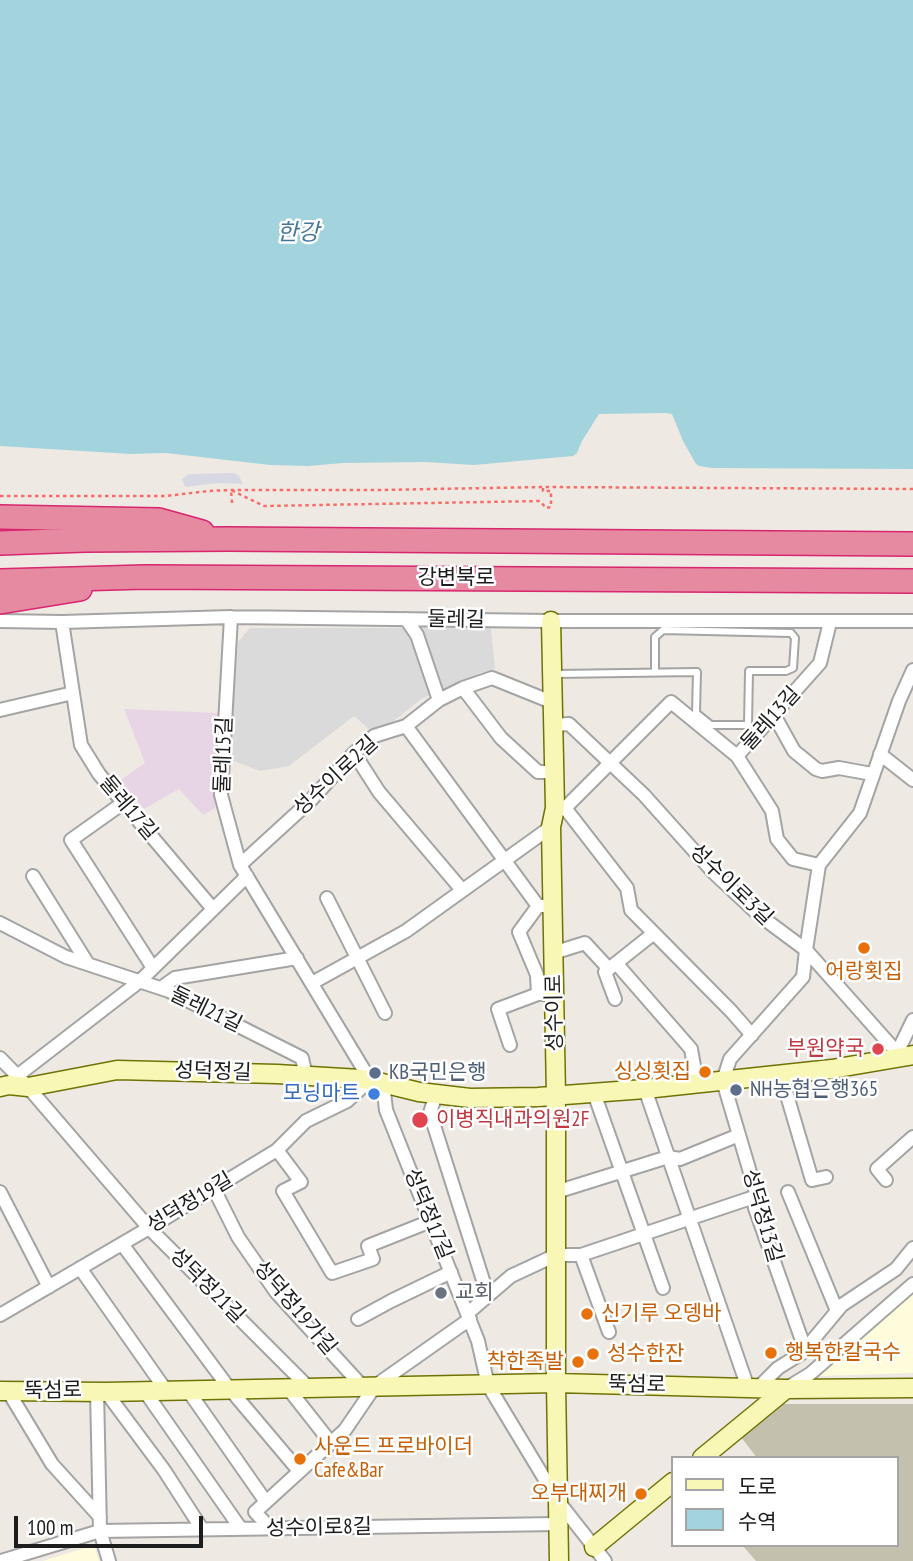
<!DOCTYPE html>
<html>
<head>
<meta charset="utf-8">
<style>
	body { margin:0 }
	#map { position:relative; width:913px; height:1561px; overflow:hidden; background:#eeeae3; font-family:"PT Sans Narrow","Noto Sans KR",sans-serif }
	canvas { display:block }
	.legend { position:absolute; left:671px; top:1456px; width:228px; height:91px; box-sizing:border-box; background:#fff; border:2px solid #a5a5a5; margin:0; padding:9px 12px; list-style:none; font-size:21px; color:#1d1d1d }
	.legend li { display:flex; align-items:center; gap:14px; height:35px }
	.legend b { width:35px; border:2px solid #a5a5a5 }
	.scale { position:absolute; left:14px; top:1516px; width:189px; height:32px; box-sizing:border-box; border:4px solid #1d1d1d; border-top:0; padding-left:9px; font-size:21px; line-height:24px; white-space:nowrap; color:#1d1d1d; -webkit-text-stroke:5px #fff; paint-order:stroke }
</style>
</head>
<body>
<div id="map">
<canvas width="913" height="1561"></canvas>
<ul class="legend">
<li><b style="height:9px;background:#f9f7b6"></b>도로</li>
<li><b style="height:19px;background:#a3d3dc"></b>수역</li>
</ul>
<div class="scale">100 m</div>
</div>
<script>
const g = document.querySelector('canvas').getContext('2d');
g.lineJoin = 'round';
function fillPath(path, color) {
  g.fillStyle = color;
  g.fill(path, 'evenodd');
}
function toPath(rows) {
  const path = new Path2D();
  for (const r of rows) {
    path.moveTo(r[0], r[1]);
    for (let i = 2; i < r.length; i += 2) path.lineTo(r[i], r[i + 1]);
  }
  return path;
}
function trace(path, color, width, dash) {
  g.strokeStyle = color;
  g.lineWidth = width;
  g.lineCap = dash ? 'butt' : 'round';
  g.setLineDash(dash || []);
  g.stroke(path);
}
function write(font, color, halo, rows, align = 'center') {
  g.font = font + ' "PT Sans Narrow","Noto Sans KR",sans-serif';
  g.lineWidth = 5;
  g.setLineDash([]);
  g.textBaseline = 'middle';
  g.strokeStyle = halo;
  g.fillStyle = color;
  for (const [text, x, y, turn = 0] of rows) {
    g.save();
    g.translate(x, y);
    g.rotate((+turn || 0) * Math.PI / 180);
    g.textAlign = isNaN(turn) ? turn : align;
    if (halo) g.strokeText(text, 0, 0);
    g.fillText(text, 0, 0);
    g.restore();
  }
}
fillPath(toPath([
	[250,628,491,628,495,669,480,673,421,699,385,728,371,731,354,716,289,766,260,771,228,759,238,642]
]), '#dbdada');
fillPath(toPath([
	[124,709,218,713,215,808,203,815,179,789,144,809,119,781,145,763]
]), '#e7d5e5');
fillPath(toPath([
	[913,1289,913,1373,818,1376],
	[94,1545,99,1561,43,1561]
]), '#fffcdb');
fillPath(toPath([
	[778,1404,913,1404,913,1561,756,1561,742,1545,897,1545,897,1458,757,1458,741,1437]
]), '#c3c1ae');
fillPath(toPath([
	[234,473,239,476,243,484,219,483,185,487,182,479,189,474]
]), '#d7d8e4');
fillPath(toPath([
	[0,0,913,0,913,469,712,468,699,466,696,464,683,441,672,414,666,413,599,414,582,441,577,453,573,456,474,465,425,462,343,463,308,466,270,465,166,453,131,454,0,446]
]), '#a3d3dc');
const lane = toPath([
	[555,674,697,672,696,713,711,725,748,725,749,671,786,671,793,668,795,638,791,633,663,630,655,637,655,672]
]);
const street = toPath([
	[406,619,417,635,439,700],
	[0,621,62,622,231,617,551,621,913,621],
	[62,622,81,745,99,774,213,909],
	[463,688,501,738,538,772,555,772],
	[0,710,73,693],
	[774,715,794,751,816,769,822,771,839,768,872,774],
	[554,725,569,724,644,795,714,873,759,915,806,950,901,1057],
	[406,726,538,906,553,906],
	[354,753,379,792,462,890],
	[880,754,913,780],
	[737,756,772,811,777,839,793,859,819,865],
	[123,803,71,840,153,968],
	[559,808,565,808,627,888,631,910,731,1011,752,1035],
	[565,808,671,702,737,756,820,663,830,622],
	[240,865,310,801,354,753,374,736,406,726,439,700,463,688,492,678,554,703],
	[33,876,88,964],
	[327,898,385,1013],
	[0,923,66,957,169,991,302,1058,306,1076],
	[553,953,585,943,609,969],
	[616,963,691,1049,697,1083],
	[312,983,406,931,551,827],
	[161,988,175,978,297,958],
	[538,994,537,975,519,932,538,906],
	[615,999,605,972,654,933],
	[510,1045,498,1009,538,994,543,994],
	[897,1053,913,1020],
	[0,1058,28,1087,149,1228,308,1387],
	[781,1075,812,1180,826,1177],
	[17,1076,140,981,247,876],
	[383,1083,386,1110,478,1341,488,1385,558,1501,605,1561],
	[645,1089,748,1388],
	[594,1093,663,1288],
	[436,1094,430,1113,488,1296],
	[277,1150,301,1182,283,1191,332,1273,373,1259,368,1246,431,1221],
	[886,1180,877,1169,913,1137],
	[214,1189,238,1237,276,1292,362,1386],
	[0,1192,49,1287],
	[556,1192,668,1157,680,1159,739,1135],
	[788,1192,837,1311],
	[122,1244,229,1388,299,1471],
	[581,1255,757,1196],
	[80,1268,165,1389],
	[468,1313,511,1276,556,1255,581,1255,609,1332],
	[0,1315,149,1228,277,1150,306,1121,347,1101,370,1080,240,865,221,795,231,617],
	[358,1319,391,1301,451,1272],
	[805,1349,755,1208,760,1206,723,1081,730,1059,803,977,806,950,819,865,860,813,899,701,913,670],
	[287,1387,331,1443],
	[758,1388,778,1368,802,1353,842,1305,896,1269,913,1248],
	[787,1388,810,1374,913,1284],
	[187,1389,266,1502],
	[97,1390,100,1531,109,1561],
	[144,1390,241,1529],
	[8,1391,52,1464,100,1517],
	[106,1392,164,1470,202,1529],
	[270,1528,255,1512,345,1430,375,1386,470,1319],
	[1,1561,100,1531,558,1524]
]);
const secondary = toPath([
	[551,621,555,808,551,827,556,1096,556,1383,559,1561],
	[0,1087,9,1085,28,1087,117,1070,277,1074,360,1079,370,1080,419,1092,470,1098,538,1097,645,1089,832,1069,913,1055],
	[0,1391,106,1392,556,1383,786,1389,913,1388],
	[702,1458,786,1389],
	[594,1547,673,1482]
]);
const highway = toPath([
	[0,517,159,520,202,532],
	[0,543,85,540,228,539,913,544],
	[0,581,145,577,913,581],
	[0,602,80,589]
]);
trace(lane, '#a4a4a4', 10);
trace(street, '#a4a4a4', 16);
trace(secondary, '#6f7305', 21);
trace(highway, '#d7256f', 26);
trace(toPath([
	[0,496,166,496,208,491,231,490,379,490,543,487,913,489],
	[232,503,231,490,264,506,540,501,546,508,551,507,551,491,543,491,543,488]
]), '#f96d69', 2.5, [3.5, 3.5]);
trace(lane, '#fff', 6);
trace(street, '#fff', 12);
trace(secondary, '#f9f7b6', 18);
trace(highway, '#e68aa2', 23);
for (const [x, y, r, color] of [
	[864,948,7,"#e8710a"],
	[878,1049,7,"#e0444e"],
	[705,1072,7,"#e8710a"],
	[375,1073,7,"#5c6f8a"],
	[736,1090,7,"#5c6f8a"],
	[374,1094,7,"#3f7fe0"],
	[420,1120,9,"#e0444e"],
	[441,1293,7,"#6b7280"],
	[587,1314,7,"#e8710a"],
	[771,1353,7,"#e8710a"],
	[593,1354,7,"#e8710a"],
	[578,1362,7,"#e8710a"],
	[300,1459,7,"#e8710a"],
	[641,1494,7,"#e8710a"]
]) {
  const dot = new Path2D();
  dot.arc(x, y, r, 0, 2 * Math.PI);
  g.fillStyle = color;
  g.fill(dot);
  trace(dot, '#fff', 2.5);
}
write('21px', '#1d1d1d', '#fff', [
	["강변북로",456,578],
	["둘레길",456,620,1],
	["둘레13길",771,719,-48],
	["둘레15길",224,755,-88],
	["성수이로2길",336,776,-43],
	["둘레17길",128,808,50],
	["성수이로3길",731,885,44],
	["둘레21길",206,1010,26],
	["성수이로",555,1013,-91],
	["성덕정길",213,1072,2],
	["성덕정19길",190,1203,-31],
	["성덕정17길",428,1214,68],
	["성덕정13길",762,1216,74],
	["성덕정21길",207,1286,45],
	["성덕정19가길",295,1308,50],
	["뚝섬로",637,1385,1],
	["뚝섬로",53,1391,-1],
	["성수이로8길",319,1528,-1]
]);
write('21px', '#c56008', '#fff', [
	["어랑횟집",864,972,"center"],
	["싱싱횟집",691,1072,"right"],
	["신기루 오뎅바",601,1314],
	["행복한칼국수",785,1353],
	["성수한잔",607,1354],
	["착한족발",564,1362,"right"],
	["사운드 프로바이더",314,1447],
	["Cafe&Bar",314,1471],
	["오부대찌개",627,1494,"right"]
], 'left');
write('21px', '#be3a42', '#fff', [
	["부원약국",864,1049],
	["이병직내과의원2F",436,1120,"left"]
], 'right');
write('21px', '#4e5e75', '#fff', [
	["KB국민은행",389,1073],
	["NH농협은행365",750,1090]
], 'left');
write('21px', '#366cbe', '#fff', [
	["모닝마트",360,1094]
], 'right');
write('21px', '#5b616d', '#fff', [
	["교회",455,1293]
], 'left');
write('italic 23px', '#44779c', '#fff', [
	["한강",298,233]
]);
</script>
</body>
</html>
